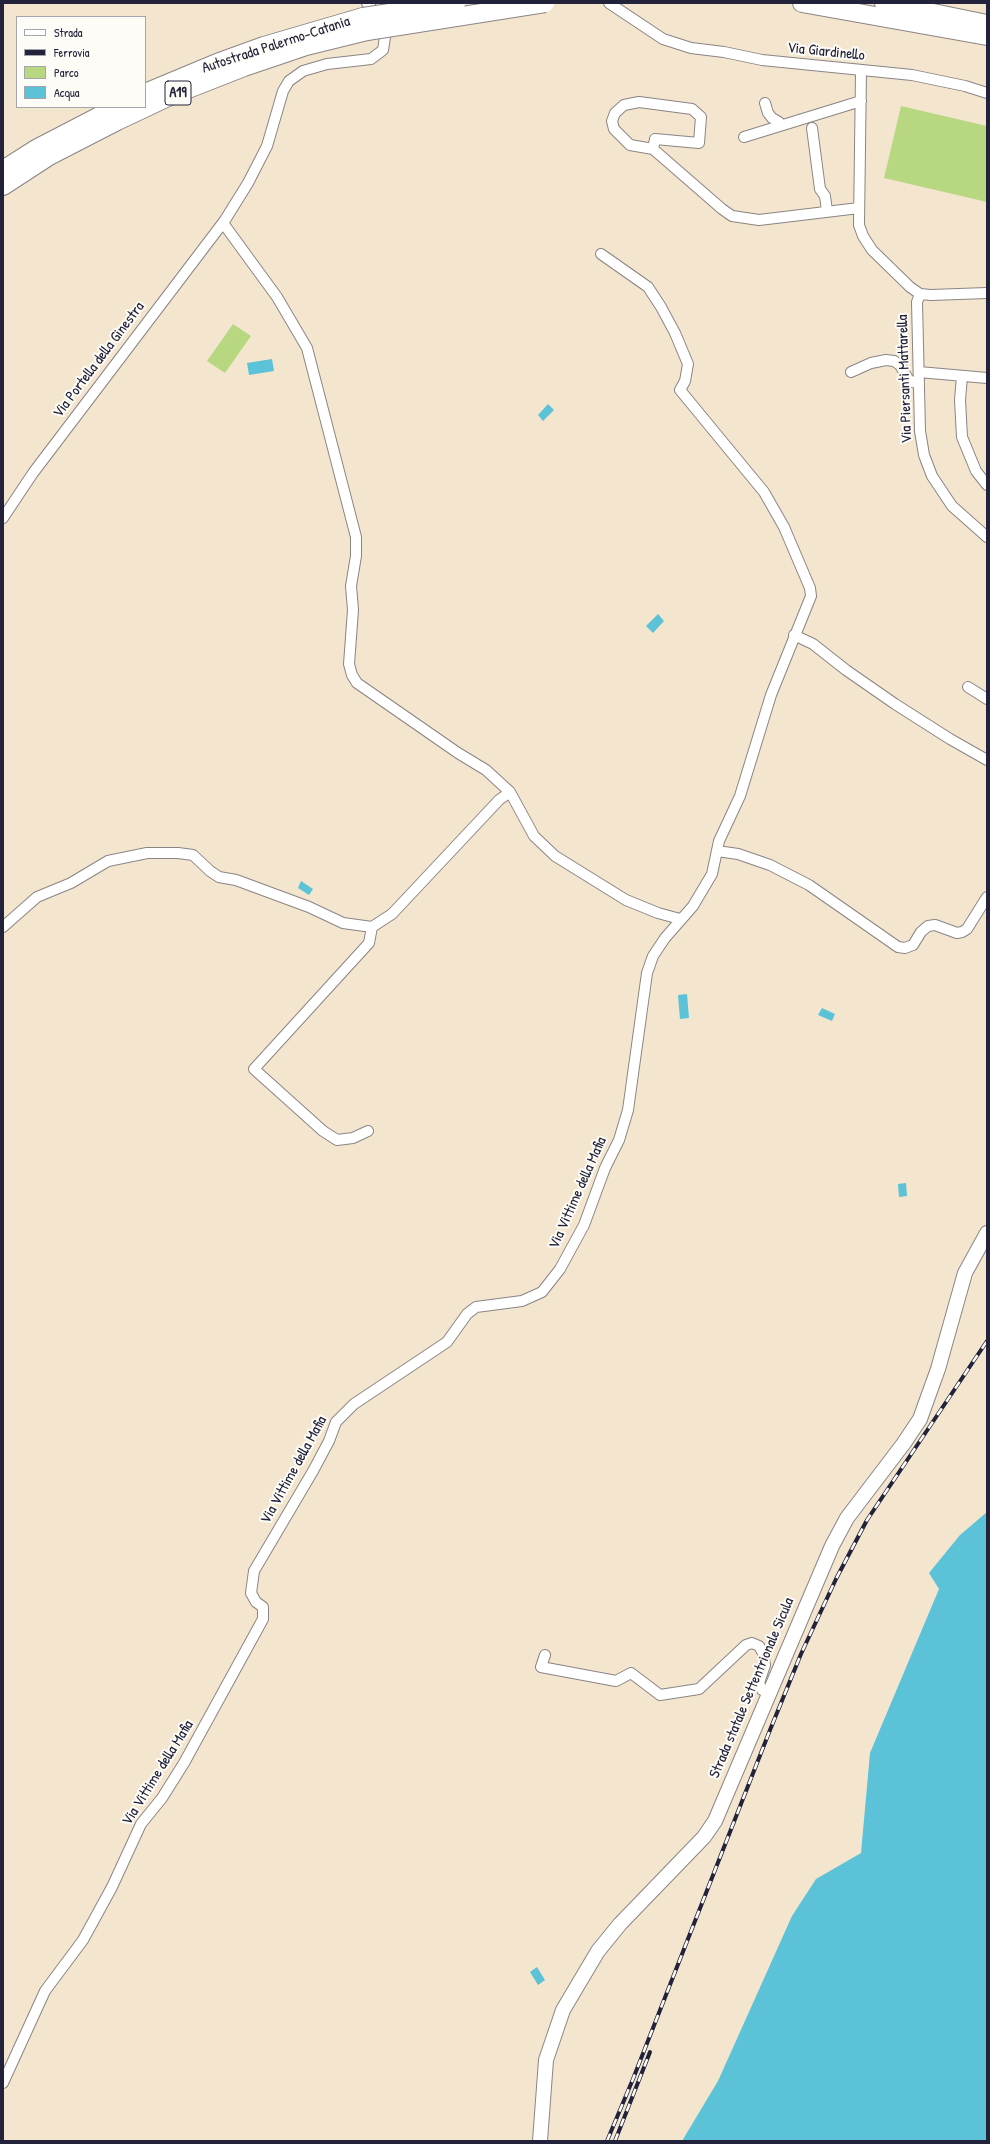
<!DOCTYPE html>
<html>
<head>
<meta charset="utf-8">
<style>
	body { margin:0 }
	#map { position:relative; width:990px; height:2144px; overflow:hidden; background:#f4e6ce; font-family:"Patrick Hand",sans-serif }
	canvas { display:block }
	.frame { position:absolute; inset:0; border:4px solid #22223b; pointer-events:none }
	.legend { position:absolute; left:16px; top:16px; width:130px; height:92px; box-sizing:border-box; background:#fdfcf7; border:1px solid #a5a5ac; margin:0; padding:5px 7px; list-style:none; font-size:12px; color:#22223b }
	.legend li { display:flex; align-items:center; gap:8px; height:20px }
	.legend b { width:20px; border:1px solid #a5a5ac }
</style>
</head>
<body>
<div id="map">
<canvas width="990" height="2144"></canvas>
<div class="frame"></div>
<ul class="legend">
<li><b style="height:5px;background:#fff"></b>Strada</li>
<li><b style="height:5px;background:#22223b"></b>Ferrovia</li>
<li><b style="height:11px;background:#b7d880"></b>Parco</li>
<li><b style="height:11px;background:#5bc2d8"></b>Acqua</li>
</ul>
</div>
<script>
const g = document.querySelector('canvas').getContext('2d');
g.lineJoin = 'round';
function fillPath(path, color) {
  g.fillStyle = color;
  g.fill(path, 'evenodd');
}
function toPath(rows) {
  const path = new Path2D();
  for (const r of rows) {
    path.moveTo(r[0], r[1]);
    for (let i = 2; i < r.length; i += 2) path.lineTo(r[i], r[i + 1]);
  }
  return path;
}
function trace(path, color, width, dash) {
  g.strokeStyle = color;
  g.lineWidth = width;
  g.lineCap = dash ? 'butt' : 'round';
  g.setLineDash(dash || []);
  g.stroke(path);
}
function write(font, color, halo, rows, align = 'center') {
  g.font = font + ' "Patrick Hand",sans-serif';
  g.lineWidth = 4;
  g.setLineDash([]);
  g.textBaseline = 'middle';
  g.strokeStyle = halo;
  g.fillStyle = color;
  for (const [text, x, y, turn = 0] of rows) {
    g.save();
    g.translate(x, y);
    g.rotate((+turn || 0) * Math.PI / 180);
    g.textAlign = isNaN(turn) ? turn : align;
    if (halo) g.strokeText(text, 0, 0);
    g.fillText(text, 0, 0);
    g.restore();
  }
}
fillPath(toPath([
	[901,106,987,126,987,202,884,178],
	[233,324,251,336,225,373,207,361]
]), '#b7d880');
fillPath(toPath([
	[272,359,274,371,249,375,247,363],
	[548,404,554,410,543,421,538,415],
	[658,614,664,621,653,633,646,626],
	[301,881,313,889,309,895,298,888],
	[687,994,689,1018,680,1019,678,995],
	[822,1008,835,1014,832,1021,818,1015],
	[906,1183,907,1196,899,1197,898,1184],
	[987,1512,987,2141,682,2141,718,2081,792,1916,816,1879,861,1853,870,1753,939,1589,929,1573,960,1535],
	[537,1967,545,1980,538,1985,530,1972]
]), '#5bc2d8');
const minor = toPath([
	[609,3,663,39,691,48,724,52,762,60,912,75,965,86,987,93],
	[861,71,859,225,863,236,872,250,910,287,920,294,931,295,987,293],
	[765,103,768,113,772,118,779,122,780,126],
	[812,128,820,189,825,196,827,211],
	[744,137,861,101],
	[653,149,655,139,699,143,701,117,692,109,639,102,624,105,615,113,612,121,614,129,630,145,653,149,722,209,732,216,759,220,859,208],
	[223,223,277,297,307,348,356,537,356,556,351,586,353,610,349,664,352,675,357,683,458,753,486,770,510,792,534,836,555,856,626,900,658,913,680,919],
	[920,294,917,302,920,431,924,455,932,476,952,506,987,537],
	[851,372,871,363,886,360,894,361,900,365,908,379,912,382,919,383],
	[919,372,987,378],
	[962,376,960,400,962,437,976,471,987,485],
	[3,518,33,473,225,220,248,183,267,146,283,91,289,81,303,71,327,64,371,59,383,50,385,37,379,17,367,3],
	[794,635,813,644,846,670,895,704,950,739,987,760],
	[968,687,987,699],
	[717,851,738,854,770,865,809,885,898,947,905,948,913,945,921,932,928,926,935,925,957,933,962,932,967,929,987,897],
	[3,927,37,897,71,883,108,861,147,853,178,853,193,855,210,871,219,877,236,880,309,907,343,923,372,927],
	[368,1131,353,1138,337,1140,323,1131,254,1069,369,943,372,927,392,914,499,800,510,792],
	[545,1655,541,1667,616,1681,631,1673,660,1695,699,1689,746,1645,752,1643,759,1646,763,1653,765,1665,759,1683,762,1690,769,1693],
	[3,2083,45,1991,83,1940,112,1887,141,1824,162,1798,184,1763,263,1619,263,1607,256,1602,251,1593,254,1571,313,1471,329,1441,336,1422,354,1404,447,1342,467,1314,476,1307,522,1301,542,1292,560,1269,584,1225,605,1168,619,1140,628,1110,647,973,653,956,665,938,693,906,712,874,719,841,740,796,771,695,811,596,810,588,784,527,764,492,680,390,685,381,688,364,675,333,661,307,648,287,601,254]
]);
const secondary = toPath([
	[540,2141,546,2060,563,2010,598,1951,620,1924,704,1837,715,1821,832,1546,847,1518,904,1443,920,1419,938,1369,965,1273,987,1233]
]);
const motorway = toPath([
	[802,3,987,36],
	[884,3,987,24],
	[145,93,217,63,264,46,363,17],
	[3,170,36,149,117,107],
	[3,186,49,156,117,121,170,96,244,67,306,46,367,31]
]);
trace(minor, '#8b8484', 12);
trace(secondary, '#8b8484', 16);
trace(motorway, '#8b8484', 20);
trace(minor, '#fff', 10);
trace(secondary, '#fff', 14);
trace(motorway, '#fff', 18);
const rail = toPath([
	[607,2141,633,2079,770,1730,801,1654,836,1579,867,1520,987,1341],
	[615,2141,650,2052]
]);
trace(rail, '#22223b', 4);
trace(rail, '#fdfcf7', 2.5, [8]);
const motorwayBridge = toPath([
	[363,17,456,3],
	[367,31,545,3]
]);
trace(motorwayBridge, '#8b8484', 20, []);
trace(motorwayBridge, '#fff', 18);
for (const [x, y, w] of [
	[178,93,26]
]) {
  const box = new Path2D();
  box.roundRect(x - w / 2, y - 12, w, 24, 3);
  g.fillStyle = '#fdfcf7';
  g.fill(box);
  trace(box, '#22223b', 1);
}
write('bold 14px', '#22223b', null, [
	["A19",178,93]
]);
write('15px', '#22223b', '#fdfcf7', [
	["Autostrada Palermo-Catania",276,45,-18],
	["Via Giardinello",826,52,6],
	["Via Portella della Ginestra",99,360,-53],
	["Via Piersanti Mattarella",905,379,-92],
	["Via Vittime della Mafia",578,1193,-66],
	["Via Vittime della Mafia",294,1470,-61],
	["Strada statale Settentrionale Sicula",752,1688,-67],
	["Via Vittime della Mafia",158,1773,-58]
]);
</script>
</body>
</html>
